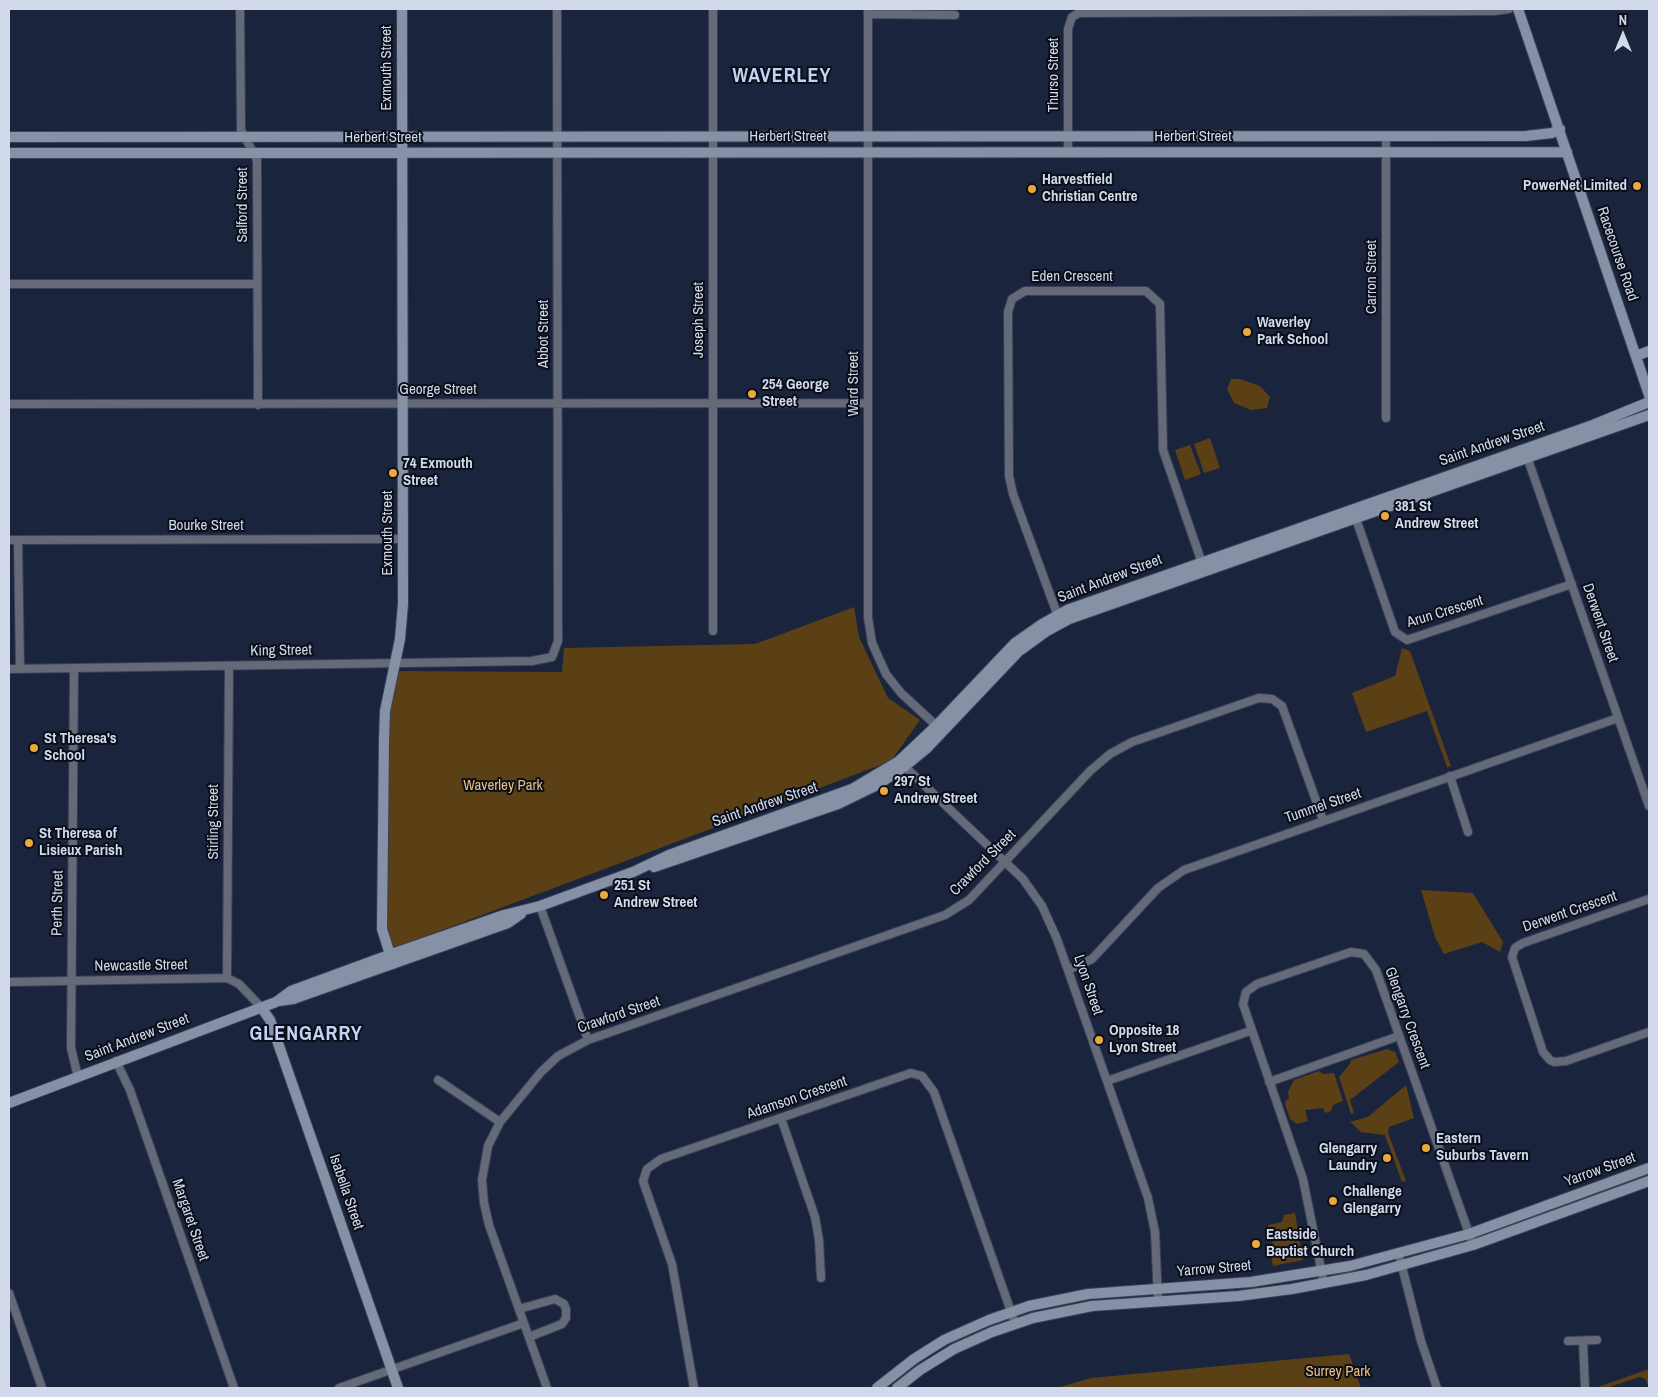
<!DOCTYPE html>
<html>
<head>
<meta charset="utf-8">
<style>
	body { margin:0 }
	#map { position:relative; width:1658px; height:1397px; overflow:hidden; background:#1a243d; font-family:"Archivo Narrow",sans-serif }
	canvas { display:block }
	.frame { position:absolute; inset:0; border:10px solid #d1d9ea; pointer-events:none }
	.north { position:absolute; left:1598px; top:10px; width:50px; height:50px; -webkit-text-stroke:4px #090e19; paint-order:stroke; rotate:0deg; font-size:14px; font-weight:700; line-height:20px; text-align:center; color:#d1d9ea }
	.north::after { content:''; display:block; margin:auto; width:18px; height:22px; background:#d1d9ea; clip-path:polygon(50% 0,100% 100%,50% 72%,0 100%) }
</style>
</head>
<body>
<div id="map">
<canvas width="1658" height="1397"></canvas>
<div class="frame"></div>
<div class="north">N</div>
</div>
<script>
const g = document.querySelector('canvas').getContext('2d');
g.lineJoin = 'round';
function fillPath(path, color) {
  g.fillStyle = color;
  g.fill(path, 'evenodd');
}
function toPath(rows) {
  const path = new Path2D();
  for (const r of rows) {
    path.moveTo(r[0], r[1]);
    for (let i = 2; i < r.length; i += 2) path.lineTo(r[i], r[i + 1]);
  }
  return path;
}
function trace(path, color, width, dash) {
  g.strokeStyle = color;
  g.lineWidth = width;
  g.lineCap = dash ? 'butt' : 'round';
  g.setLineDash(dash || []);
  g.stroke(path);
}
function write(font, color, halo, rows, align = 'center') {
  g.font = font + ' "Archivo Narrow",sans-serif';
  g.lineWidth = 4;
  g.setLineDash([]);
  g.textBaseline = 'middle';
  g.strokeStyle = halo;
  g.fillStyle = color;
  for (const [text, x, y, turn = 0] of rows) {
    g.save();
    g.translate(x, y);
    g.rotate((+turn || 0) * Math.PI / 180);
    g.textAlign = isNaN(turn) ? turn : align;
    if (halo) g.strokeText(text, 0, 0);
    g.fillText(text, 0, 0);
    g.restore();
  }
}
fillPath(toPath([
	[1231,379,1240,379,1260,386,1270,397,1267,408,1251,410,1234,403,1227,389],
	[1210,438,1220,468,1204,473,1194,444],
	[1190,445,1201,474,1185,480,1175,450],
	[854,607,859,637,888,698,920,720,891,761,384,952,389,671,562,672,564,648,755,644],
	[1402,648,1410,651,1451,766,1447,767,1427,711,1366,732,1352,693,1395,676],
	[1421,890,1473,893,1503,942,1500,952,1482,942,1444,954,1435,937],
	[1387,1049,1395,1052,1399,1062,1350,1100,1354,1113,1351,1114,1339,1077,1350,1064,1351,1060],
	[1319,1071,1323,1074,1334,1073,1343,1101,1333,1105,1331,1111,1325,1113,1323,1108,1305,1110,1308,1121,1297,1124,1290,1119,1285,1104,1286,1100,1289,1099,1288,1092,1294,1080],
	[1406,1085,1414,1118,1389,1127,1388,1133,1406,1181,1402,1182,1385,1135,1361,1132,1350,1122,1368,1117],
	[1295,1213,1303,1260,1273,1266,1270,1250,1273,1249,1272,1237,1269,1237,1268,1225,1282,1222,1284,1215],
	[1349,1354,1361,1388,1057,1388,1091,1378],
	[1649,1369,1649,1388,1645,1379,1640,1377,1606,1388,1595,1388]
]), '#5b4015');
const street = toPath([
	[240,9,241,130,257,160,258,405],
	[713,9,713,631],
	[868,9,868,617,872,643,886,674,901,693,940,729],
	[868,14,955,15],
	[1386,136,1386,418],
	[1068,152,1068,29,1072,17,1079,13,1494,11,1509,9],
	[9,284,257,284],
	[9,404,868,403],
	[1526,454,1649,806],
	[1354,513,1395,632,1407,640,1572,584],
	[9,540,403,539],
	[18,540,20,669],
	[1059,619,1013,494,1009,476,1008,312,1012,299,1025,291,1146,291,1160,304,1163,450,1203,566],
	[74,668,71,1048,78,1077],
	[9,669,532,661,552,657,558,641,557,9],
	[901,763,1023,879,1042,906,1057,939,1148,1198,1155,1232,1158,1301],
	[1450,776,1468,832],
	[1649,899,1523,943,1515,948,1512,957,1543,1052,1550,1060,1554,1062,1566,1061,1649,1032],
	[540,906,588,1040],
	[1068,970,1092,959,1158,888,1184,870,1618,718],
	[227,978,229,666],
	[9,982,227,978,239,984,261,1007],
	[116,1061,130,1090,234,1388],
	[438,1080,500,1122],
	[1107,1081,1250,1031],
	[1269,1082,1399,1036],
	[781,1118,815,1217,819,1240,821,1278],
	[1399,1255,1421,1341,1437,1388],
	[1324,1284,1303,1179,1243,1004,1246,992,1257,984,1351,952,1364,954,1376,970,1473,1245],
	[9,1293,42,1388],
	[519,1309,555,1299,564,1304,566,1309,566,1318,562,1324,529,1337],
	[1568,1341,1597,1340],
	[1583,1341,1585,1388],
	[339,1388,524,1323],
	[547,1388,489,1225,484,1203,482,1180,488,1146,500,1122,541,1072,558,1056,588,1040,945,915,969,900,1090,771,1110,754,1132,742,1259,698,1272,699,1282,706,1323,820],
	[694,1388,672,1264,645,1187,643,1181,647,1169,661,1159,911,1073,922,1076,934,1092,1015,1323]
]);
const secondary = toPath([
	[1518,9,1649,395],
	[9,137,1526,136,1552,133,1560,129],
	[9,153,1567,152],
	[1636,356,1649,351],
	[654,867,838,804,877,785,904,767,926,749,1018,652,1047,631,1069,619,1649,415],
	[393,964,382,929,384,741,385,711,400,639,403,604,402,9],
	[279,1001,293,999,508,923,521,914],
	[261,1007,270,1020,398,1388],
	[9,1103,276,1002,291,991,389,955,504,915,540,906,633,872,669,855,852,789,899,761,936,726,1015,643,1042,624,1067,610,1593,425,1649,402],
	[877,1388,914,1359,944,1340,989,1320,1029,1306,1088,1294,1251,1282,1350,1266,1469,1234,1649,1168],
	[897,1388,920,1370,954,1349,992,1332,1033,1318,1092,1306,1238,1296,1292,1289,1366,1275,1473,1245,1649,1181]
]);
trace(street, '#374159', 10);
trace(secondary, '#374159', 12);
trace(street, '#646a77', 8);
trace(secondary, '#8791a6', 10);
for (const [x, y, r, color] of [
	[1637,186,5,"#eba93a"],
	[1032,189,5,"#eba93a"],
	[1247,332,5,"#eba93a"],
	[752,394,5,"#eba93a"],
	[393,473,5,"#eba93a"],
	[1385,516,5,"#eba93a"],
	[34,748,5,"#eba93a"],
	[884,791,5,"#eba93a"],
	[29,843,5,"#eba93a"],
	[604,895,5,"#eba93a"],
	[1099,1040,5,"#eba93a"],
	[1426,1148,5,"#eba93a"],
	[1387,1158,5,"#eba93a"],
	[1333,1201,5,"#eba93a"],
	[1256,1244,5,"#eba93a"]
]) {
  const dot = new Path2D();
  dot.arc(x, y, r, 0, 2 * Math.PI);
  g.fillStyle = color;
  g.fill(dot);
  trace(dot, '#090e19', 2);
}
write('15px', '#d1d9ea', '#090e19', [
	["Exmouth Street",387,68,-90],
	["Thurso Street",1054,75,-90],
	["Herbert Street",788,137],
	["Herbert Street",1193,137],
	["Herbert Street",383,138],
	["Salford Street",243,205,-90],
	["Racecourse Road",1617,254,71],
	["Eden Crescent",1072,277],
	["Carron Street",1372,277,-90],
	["Joseph Street",699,320,-90],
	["Abbot Street",544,334,-90],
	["Ward Street",854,384,-90],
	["George Street",438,390],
	["Saint Andrew Street",1492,444,-19],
	["Bourke Street",206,526],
	["Exmouth Street",388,533,-90],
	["Saint Andrew Street",1110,579,-21],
	["Arun Crescent",1445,612,-17],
	["Derwent Street",1600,623,71],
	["King Street",281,651,-1],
	["Saint Andrew Street",765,805,-19],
	["Tummel Street",1323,806,-19],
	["Stirling Street",214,822,-90],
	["Crawford Street",983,863,-45],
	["Perth Street",58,903,-89],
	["Derwent Crescent",1570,912,-19],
	["Newcastle Street",141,966,-1],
	["Lyon Street",1088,985,71],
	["Crawford Street",619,1015,-19],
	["Glengarry Crescent",1407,1018,70],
	["Saint Andrew Street",137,1038,-21],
	["Adamson Crescent",797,1098,-19],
	["Yarrow Street",1600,1170,-20],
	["Isabella Street",346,1192,71],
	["Margaret Street",190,1220,71],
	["Yarrow Street",1214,1269,-5]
]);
write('bold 15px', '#d1d9ea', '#090e19', [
	["Harvestfield",1042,180],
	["Christian Centre",1042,197],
	["PowerNet Limited",1627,186,"right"],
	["Waverley",1257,323],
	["Park School",1257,340],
	["254 George",762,385],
	["Street",762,402],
	["74 Exmouth",403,464],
	["Street",403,481],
	["381 St",1395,507],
	["Andrew Street",1395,524],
	["St Theresa's",44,739],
	["School",44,756],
	["297 St",894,782],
	["Andrew Street",894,799],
	["St Theresa of",39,834],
	["Lisieux Parish",39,851],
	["251 St",614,886],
	["Andrew Street",614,903],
	["Opposite 18",1109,1031],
	["Lyon Street",1109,1048],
	["Eastern",1436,1139],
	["Suburbs Tavern",1436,1156],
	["Glengarry",1377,1149,"right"],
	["Laundry",1377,1166,"right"],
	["Challenge",1343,1192],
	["Glengarry",1343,1209],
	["Eastside",1266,1235],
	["Baptist Church",1266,1252]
], 'left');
write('15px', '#eebf7b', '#090e19', [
	["Waverley Park",503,786],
	["Surrey Park",1338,1372]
]);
g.letterSpacing = '1px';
write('bold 20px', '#c4d3f4', '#090e19', [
	["WAVERLEY",782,77],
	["GLENGARRY",306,1035]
]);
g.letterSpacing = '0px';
</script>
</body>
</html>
